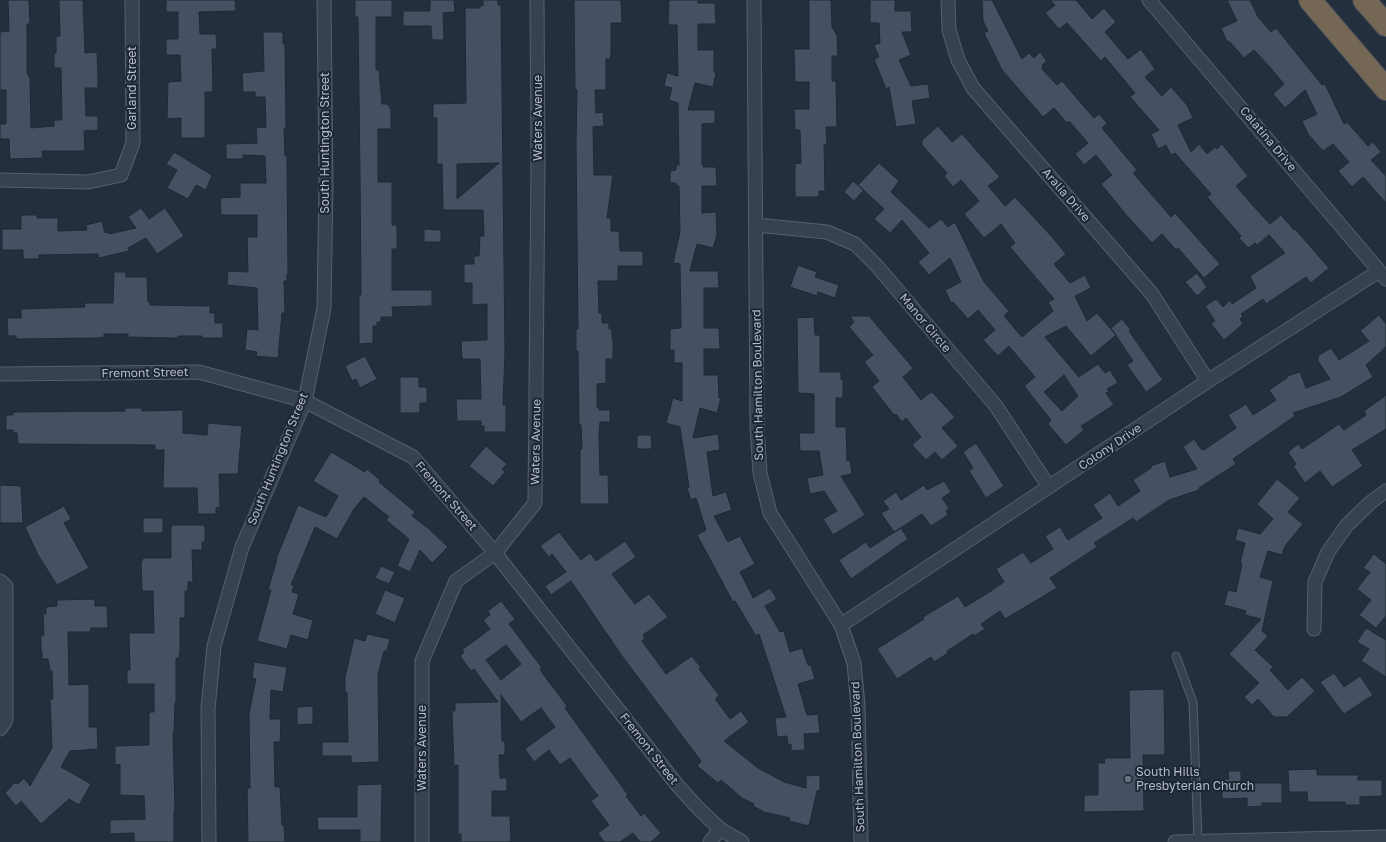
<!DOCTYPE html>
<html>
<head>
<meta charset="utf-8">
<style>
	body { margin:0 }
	canvas { display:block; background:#242f3e }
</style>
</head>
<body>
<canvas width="1386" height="842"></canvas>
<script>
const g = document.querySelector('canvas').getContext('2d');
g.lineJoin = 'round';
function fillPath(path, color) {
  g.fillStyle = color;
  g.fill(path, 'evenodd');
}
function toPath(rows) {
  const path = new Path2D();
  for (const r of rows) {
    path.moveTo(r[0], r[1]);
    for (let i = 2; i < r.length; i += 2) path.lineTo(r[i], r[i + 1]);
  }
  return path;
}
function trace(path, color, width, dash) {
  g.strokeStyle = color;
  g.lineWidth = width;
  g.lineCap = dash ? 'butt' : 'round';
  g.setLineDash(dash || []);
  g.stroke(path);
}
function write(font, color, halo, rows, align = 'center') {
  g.font = font + ' "Golos Text",sans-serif';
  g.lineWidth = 4;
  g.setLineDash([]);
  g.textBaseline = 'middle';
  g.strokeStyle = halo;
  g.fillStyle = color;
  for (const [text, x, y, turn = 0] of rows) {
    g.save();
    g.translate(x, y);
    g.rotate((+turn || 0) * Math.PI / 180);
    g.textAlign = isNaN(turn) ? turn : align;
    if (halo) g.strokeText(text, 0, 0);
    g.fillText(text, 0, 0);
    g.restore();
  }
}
const building = toPath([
	[8,0,29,0,30,24,27,24,27,73,30,78,31,128,54,126,54,120,62,120,61,68,54,68,54,53,56,53,56,37,60,36,59,0,83,0,85,53,97,52,98,75,98,88,85,88,86,116,98,116,98,130,84,131,85,151,42,151,43,158,10,159,9,139,0,139,0,124,6,124,6,90,0,90,0,32,9,31,8,0],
	[166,0,235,0,236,11,199,12,200,34,216,34,217,49,212,49,213,92,205,92,205,138,181,138,181,118,167,119,168,82,181,81,180,55,166,55,166,39,178,39,178,12,166,12,166,0],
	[355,0,392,0,392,17,376,17,376,70,379,70,382,104,387,104,391,109,391,129,378,129,378,182,392,182,392,225,397,225,397,249,392,249,392,290,432,290,432,306,392,307,393,317,381,317,381,322,377,322,377,326,373,326,373,343,359,344,359,295,361,295,360,174,358,17,355,17,355,0],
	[430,0,454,0,455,12,443,13,444,40,432,40,431,26,403,26,403,11,430,11,430,0],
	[483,0,498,0,498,5,501,5,505,352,503,405,506,405,506,432,484,432,484,426,481,426,481,421,457,421,456,399,481,399,480,359,462,359,461,341,487,340,487,304,472,305,472,283,464,283,464,264,474,264,474,256,479,256,480,236,484,236,483,210,443,210,442,164,437,164,437,118,433,118,433,104,466,103,465,8,480,8,480,5,483,6,483,0],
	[499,163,457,199,457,164,499,163],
	[574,0,621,0,622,23,611,23,611,55,610,59,606,59,606,90,595,90,596,113,603,112,604,126,593,127,594,175,613,175,607,218,611,218,611,231,619,231,620,251,643,251,643,266,618,266,618,281,598,281,599,313,602,313,602,323,609,323,609,329,612,329,612,339,613,339,613,359,606,359,606,383,597,384,597,407,599,407,599,410,610,410,610,422,600,422,599,434,600,475,608,475,609,504,580,504,580,449,582,449,581,425,579,425,578,351,576,351,576,329,578,329,576,143,577,90,575,90,574,0],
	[669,0,698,0,698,3,715,3,716,24,698,24,698,50,714,50,714,72,716,73,713,87,695,83,688,110,715,110,715,123,702,124,702,163,703,167,716,167,717,186,702,186,702,213,716,212,717,235,713,248,697,244,690,271,718,271,719,288,704,288,704,328,719,328,720,349,704,349,704,375,718,375,719,398,721,398,717,413,700,408,693,438,718,434,720,450,707,452,713,496,726,492,732,510,714,516,728,542,740,536,755,564,740,572,753,598,770,588,777,599,765,606,780,632,784,631,790,652,802,648,808,665,811,665,815,679,798,684,807,715,818,714,820,733,804,734,805,750,791,751,791,744,788,745,787,736,777,737,775,718,786,717,759,634,756,636,735,601,733,602,697,535,706,530,696,498,691,500,687,488,689,487,680,427,666,423,673,398,682,401,682,363,674,363,674,350,670,350,670,329,681,328,680,264,673,263,680,232,679,186,676,186,676,183,670,183,670,171,676,170,676,165,679,165,678,103,669,100,672,88,664,86,667,73,678,76,677,25,668,25,669,0],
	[809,0,831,0,832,27,837,35,838,56,832,56,832,81,836,81,837,127,826,127,827,145,824,145,825,191,819,191,819,197,795,197,795,164,801,163,800,130,795,130,794,109,809,109,809,82,795,82,794,49,809,49,809,0],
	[870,0,895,0,895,11,911,11,912,32,902,32,911,55,899,60,911,86,928,84,930,98,912,101,916,124,896,127,889,87,886,89,874,59,879,57,874,45,880,43,879,23,870,23,870,0],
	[982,0,992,0,1022,59,1029,53,1034,58,1040,52,1047,61,1043,64,1042,69,1057,85,1062,81,1094,118,1099,114,1107,123,1102,128,1137,170,1133,173,1171,217,1175,213,1220,264,1204,278,1178,248,1176,250,1162,234,1152,243,1128,217,1101,184,1112,175,1096,155,1084,165,1075,154,1088,143,1069,121,1067,123,1054,108,1043,117,1002,70,984,33,988,31,983,21,982,0],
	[1050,0,1076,0,1092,19,1104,8,1116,22,1105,32,1128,59,1141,49,1155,69,1145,77,1162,96,1171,87,1187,105,1193,118,1178,125,1191,152,1199,144,1207,154,1215,147,1217,149,1222,144,1248,176,1236,186,1256,209,1270,224,1281,215,1294,230,1295,229,1329,268,1311,283,1306,277,1266,304,1263,299,1241,314,1243,316,1240,319,1243,324,1224,340,1211,324,1215,321,1205,306,1216,299,1223,307,1230,300,1232,304,1256,288,1250,276,1285,253,1269,235,1257,245,1255,243,1248,248,1239,238,1241,236,1207,197,1211,194,1175,153,1171,155,1166,145,1158,149,1151,134,1159,130,1130,97,1135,93,1105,57,1101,61,1067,23,1059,29,1045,13,1055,5,1050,0],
	[1227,0,1250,0,1258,17,1271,32,1276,28,1322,85,1325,84,1344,124,1347,122,1368,146,1373,142,1381,152,1371,160,1386,176,1386,203,1363,177,1352,187,1338,171,1349,162,1333,144,1323,151,1308,134,1302,121,1317,114,1305,90,1285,108,1273,94,1284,84,1268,65,1254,50,1244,58,1229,41,1227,42,1221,28,1237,21,1227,0],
	[263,32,283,32,283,44,285,44,286,129,284,129,285,156,287,156,288,274,287,274,287,281,284,281,285,313,282,313,278,358,256,356,257,352,245,350,247,329,258,330,257,288,227,285,228,271,248,272,247,237,257,237,257,215,221,215,220,198,240,197,240,183,266,183,265,156,243,155,243,159,226,159,226,144,257,143,256,128,266,127,265,97,255,97,255,92,243,92,242,73,264,71,263,32],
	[938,126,952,142,962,134,1000,177,988,186,1005,206,1015,197,1053,238,1066,254,1054,264,1070,283,1085,275,1091,288,1075,296,1087,321,1097,313,1116,335,1091,356,1066,326,1045,337,1079,377,1098,364,1105,373,1110,370,1118,383,1107,389,1109,392,1106,393,1114,405,1081,426,1084,430,1066,445,1048,424,1051,420,1024,386,1035,377,1009,346,998,356,983,340,995,330,978,310,968,319,953,302,951,303,945,290,961,282,950,258,929,275,918,262,929,253,902,220,890,233,874,219,884,209,858,185,879,163,899,181,891,192,929,228,941,219,948,227,955,222,984,282,1009,311,1004,316,1022,337,1053,311,1048,302,1054,299,1010,247,1015,243,1001,224,984,238,964,214,979,201,961,180,953,187,944,176,947,173,922,145,922,140,938,126],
	[1064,375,1078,396,1062,411,1044,392,1064,375],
	[174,152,212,175,206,190,196,185,188,199,167,188,177,170,166,164,174,152],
	[853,181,864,190,854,201,844,192,853,181],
	[141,208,149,219,165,208,184,236,157,254,146,238,128,248,129,251,99,258,98,254,39,255,39,259,23,259,23,250,2,250,2,229,21,229,21,215,37,215,37,218,58,218,58,231,87,230,86,225,102,221,105,233,108,232,109,234,136,228,128,217,141,208],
	[424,229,441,230,441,242,424,242,424,229],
	[798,265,817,272,815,277,839,285,835,298,818,292,817,296,790,287,798,265],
	[114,272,126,272,126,277,147,277,148,302,150,302,150,305,210,306,210,313,215,313,215,323,223,323,223,338,202,338,202,336,178,336,178,338,172,338,128,337,128,334,104,334,104,337,97,338,16,339,16,336,8,336,7,318,21,318,21,309,85,307,84,303,113,303,114,272],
	[1197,273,1207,287,1197,296,1185,282,1197,273],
	[1379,315,1386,324,1386,347,1366,365,1373,377,1341,397,1293,413,1295,416,1233,459,1236,464,1199,488,1199,490,1169,500,1136,522,1133,518,1094,543,1097,547,1050,578,1057,588,1005,619,1000,611,981,624,985,629,974,636,973,634,947,651,948,653,934,662,931,657,897,679,877,649,924,619,923,617,958,596,965,607,988,593,1004,582,996,569,1023,552,1031,563,1053,549,1045,536,1060,527,1068,540,1102,518,1093,505,1110,493,1118,506,1140,491,1133,480,1151,468,1151,466,1165,461,1170,477,1197,469,1183,447,1194,439,1201,449,1204,450,1236,428,1228,415,1246,404,1253,415,1276,400,1269,390,1287,378,1287,376,1300,372,1306,388,1330,379,1318,361,1318,356,1331,348,1339,360,1369,341,1360,331,1379,315],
	[850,316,869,316,913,368,903,377,921,400,931,392,933,393,955,417,942,428,958,446,942,460,935,452,926,460,912,445,921,437,906,418,902,422,896,414,894,415,872,387,879,381,864,362,873,355,849,327,854,322,850,316],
	[814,317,815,335,820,335,820,372,841,372,841,379,843,380,843,398,836,398,836,427,846,427,847,461,850,460,852,474,841,476,865,515,833,535,823,519,837,511,824,491,810,494,807,478,823,475,819,451,800,451,799,433,814,433,814,394,798,393,797,318,814,317],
	[1122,319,1131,330,1129,331,1163,380,1146,392,1127,365,1133,361,1111,328,1122,319],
	[365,356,377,379,360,388,356,379,352,381,345,366,365,356],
	[400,377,419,377,419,387,427,387,427,403,420,403,420,413,400,413,400,377],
	[1386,395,1386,429,1352,450,1363,466,1332,487,1320,471,1305,483,1293,466,1296,464,1288,452,1298,444,1302,449,1339,424,1344,430,1366,415,1364,411,1386,395],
	[125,408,142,408,142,411,183,410,183,433,207,435,208,423,242,426,238,474,219,474,220,507,216,508,216,514,198,514,197,488,163,488,164,450,155,450,155,445,18,444,17,433,13,433,13,430,6,430,6,415,13,415,13,412,125,411,125,408],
	[637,435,651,435,652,449,637,449,637,435],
	[976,443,1004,486,986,498,969,471,973,468,963,452,976,443],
	[486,446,507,464,502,469,505,472,493,486,469,466,486,446],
	[331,452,365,472,367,469,380,480,379,482,415,512,412,516,429,529,448,547,432,563,420,550,410,572,397,566,409,539,386,520,389,517,364,497,354,509,337,539,315,527,291,585,294,585,292,592,299,594,293,614,313,620,308,640,291,635,287,649,257,641,271,590,268,590,277,559,276,559,298,505,326,517,338,496,313,481,331,452],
	[1277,479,1300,498,1288,512,1303,524,1285,546,1282,555,1268,551,1260,577,1273,581,1262,631,1268,636,1255,650,1273,667,1270,670,1288,690,1302,677,1315,691,1287,717,1274,717,1258,699,1252,705,1244,697,1259,683,1229,654,1261,619,1245,615,1246,611,1224,605,1228,590,1236,592,1242,564,1240,563,1245,543,1235,540,1238,528,1260,534,1273,519,1257,504,1277,479],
	[944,481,951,492,942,498,949,508,946,511,948,515,931,526,922,514,894,532,881,513,889,509,883,501,896,492,901,500,924,485,927,490,944,481],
	[0,485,21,486,23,523,0,523,0,485],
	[64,506,71,519,64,523,89,568,57,585,38,555,25,527,64,506],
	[143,518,163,518,163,533,143,533,143,518],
	[171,525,205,525,205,542,202,542,202,550,192,550,193,582,188,582,188,591,185,591,185,618,180,618,180,650,179,658,176,658,176,703,175,703,174,732,173,732,175,810,174,810,174,842,134,842,134,833,110,834,110,820,145,819,144,796,120,795,120,764,115,765,115,746,149,745,149,712,154,712,154,684,127,684,127,670,130,670,129,633,154,633,153,591,142,591,141,563,143,558,171,558,171,525],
	[901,528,908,539,851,579,839,560,866,542,870,548,901,528],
	[559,532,581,560,590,553,596,561,625,541,636,557,612,574,635,604,649,594,668,617,643,635,645,638,642,641,666,674,692,656,701,668,699,669,719,695,716,698,716,700,730,719,741,711,749,722,724,741,758,768,784,782,806,788,806,776,820,775,820,790,817,791,809,826,789,821,790,818,764,812,753,806,754,804,742,798,721,780,718,783,697,766,701,761,622,656,571,581,551,595,545,586,566,572,552,554,549,557,540,546,559,532],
	[1374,554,1386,564,1386,616,1376,628,1359,615,1371,600,1357,589,1370,572,1363,568,1374,554],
	[381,566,395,572,389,584,375,578,381,566],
	[385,590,405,598,395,623,375,614,385,590],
	[95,599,95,606,107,606,108,628,91,628,90,632,68,632,69,685,89,684,89,727,97,727,98,749,70,751,61,767,91,784,79,805,69,799,41,824,21,801,16,806,5,793,14,783,18,784,24,778,30,786,52,748,50,699,53,699,52,671,50,671,48,659,42,659,42,651,41,651,41,635,44,635,43,614,46,614,46,607,57,606,57,600,95,599],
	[501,601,515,619,509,624,542,668,540,669,543,674,567,706,565,708,628,795,626,796,641,816,644,813,661,833,651,842,640,842,633,833,620,842,604,842,598,833,609,825,591,801,598,796,570,758,560,765,549,750,534,762,525,749,555,727,541,708,521,722,501,695,502,741,505,741,505,755,499,755,500,778,507,778,507,791,492,791,492,816,510,816,511,842,461,842,461,834,458,834,458,765,454,766,452,711,455,711,455,703,498,702,474,669,471,671,460,656,464,652,462,650,490,629,483,620,490,615,488,611,501,601],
	[506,645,521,664,501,680,486,660,506,645],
	[1366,628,1386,640,1386,677,1361,661,1369,649,1357,642,1366,628],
	[367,634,390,639,387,651,384,651,378,674,379,762,351,763,351,756,322,756,322,742,348,742,347,692,345,692,345,677,354,638,365,641,367,634],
	[254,662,287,667,283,692,271,690,270,719,281,719,280,742,274,742,275,787,280,787,282,825,284,825,285,842,248,842,247,788,250,788,249,713,256,679,252,678,254,662],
	[1334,673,1344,687,1360,676,1373,695,1344,714,1320,682,1334,673],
	[1164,689,1165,755,1143,755,1144,811,1084,812,1084,795,1098,795,1098,763,1105,763,1104,758,1130,758,1129,690,1164,689],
	[313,706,313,724,297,725,297,707,313,706],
	[1317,769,1317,775,1358,775,1358,780,1382,780,1382,796,1360,797,1360,805,1345,805,1345,802,1308,802,1307,792,1289,792,1288,770,1317,769],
	[1228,771,1241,771,1241,783,1282,783,1282,803,1262,803,1262,806,1247,807,1247,798,1222,799,1222,782,1224,782,1224,779,1229,779,1228,771],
	[382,784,381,842,360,842,360,830,318,830,317,817,357,817,357,785,382,784]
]);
fillPath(building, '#455162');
trace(building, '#1f2835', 1);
const lane = toPath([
	[1176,656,1193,702,1198,841]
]);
const street = toPath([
	[754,0,757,427,760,473,770,513,841,625,854,663,858,706,861,842],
	[948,0,949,30,958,60,973,88,1152,294,1208,381],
	[1149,0,1386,279],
	[0,180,88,182,121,175,133,143,132,0],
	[757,225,827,232,855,244,877,266,996,406,1049,487],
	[0,374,199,372,305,401,413,457,495,553,678,786,698,808,720,829,742,842],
	[0,581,6,586,6,720,0,729],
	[841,625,1208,381,1379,271],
	[1314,629,1315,582,1328,552,1347,525,1371,502,1386,491],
	[209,842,208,709,214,646,242,547,305,401,324,308,326,183,324,0],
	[422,842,422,661,456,581,495,553,535,503,538,164,537,0],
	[710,842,720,829],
	[1175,842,1386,837]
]);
const highway = toPath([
	[1310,0,1386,89],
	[1364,0,1386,25]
]);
trace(lane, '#565f6c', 9);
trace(street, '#565f6c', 15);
trace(highway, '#434c59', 24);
trace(lane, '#38414e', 7);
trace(street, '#38414e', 13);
trace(highway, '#746855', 22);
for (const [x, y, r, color] of [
	[1128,779,4,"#6b7280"]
]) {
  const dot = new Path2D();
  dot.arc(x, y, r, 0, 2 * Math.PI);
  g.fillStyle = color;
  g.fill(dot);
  trace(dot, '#1d2633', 1.5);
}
write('12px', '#b4bcc9', '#1d2633', [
	["Garland Street",132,88,-90],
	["Waters Avenue",538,118,-90],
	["Calatina Drive",1268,139,50],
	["South Huntington Street",325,143,-90],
	["Aralia Drive",1066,195,49],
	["Manor Circle",925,323,50],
	["Fremont Street",145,373,-1],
	["South Hamilton Boulevard",758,385,-91],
	["Waters Avenue",536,442,-89],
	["Colony Drive",1110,447,-34],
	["South Huntington Street",278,459,-68],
	["Fremont Street",446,496,49],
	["Waters Avenue",422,748,-90],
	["Fremont Street",649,749,52],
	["South Hamilton Boulevard",858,757,-92]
]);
write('12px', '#b4bcc9', '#1d2633', [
	["South Hills",1136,772],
	["Presbyterian Church",1136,786]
], 'left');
</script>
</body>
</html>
